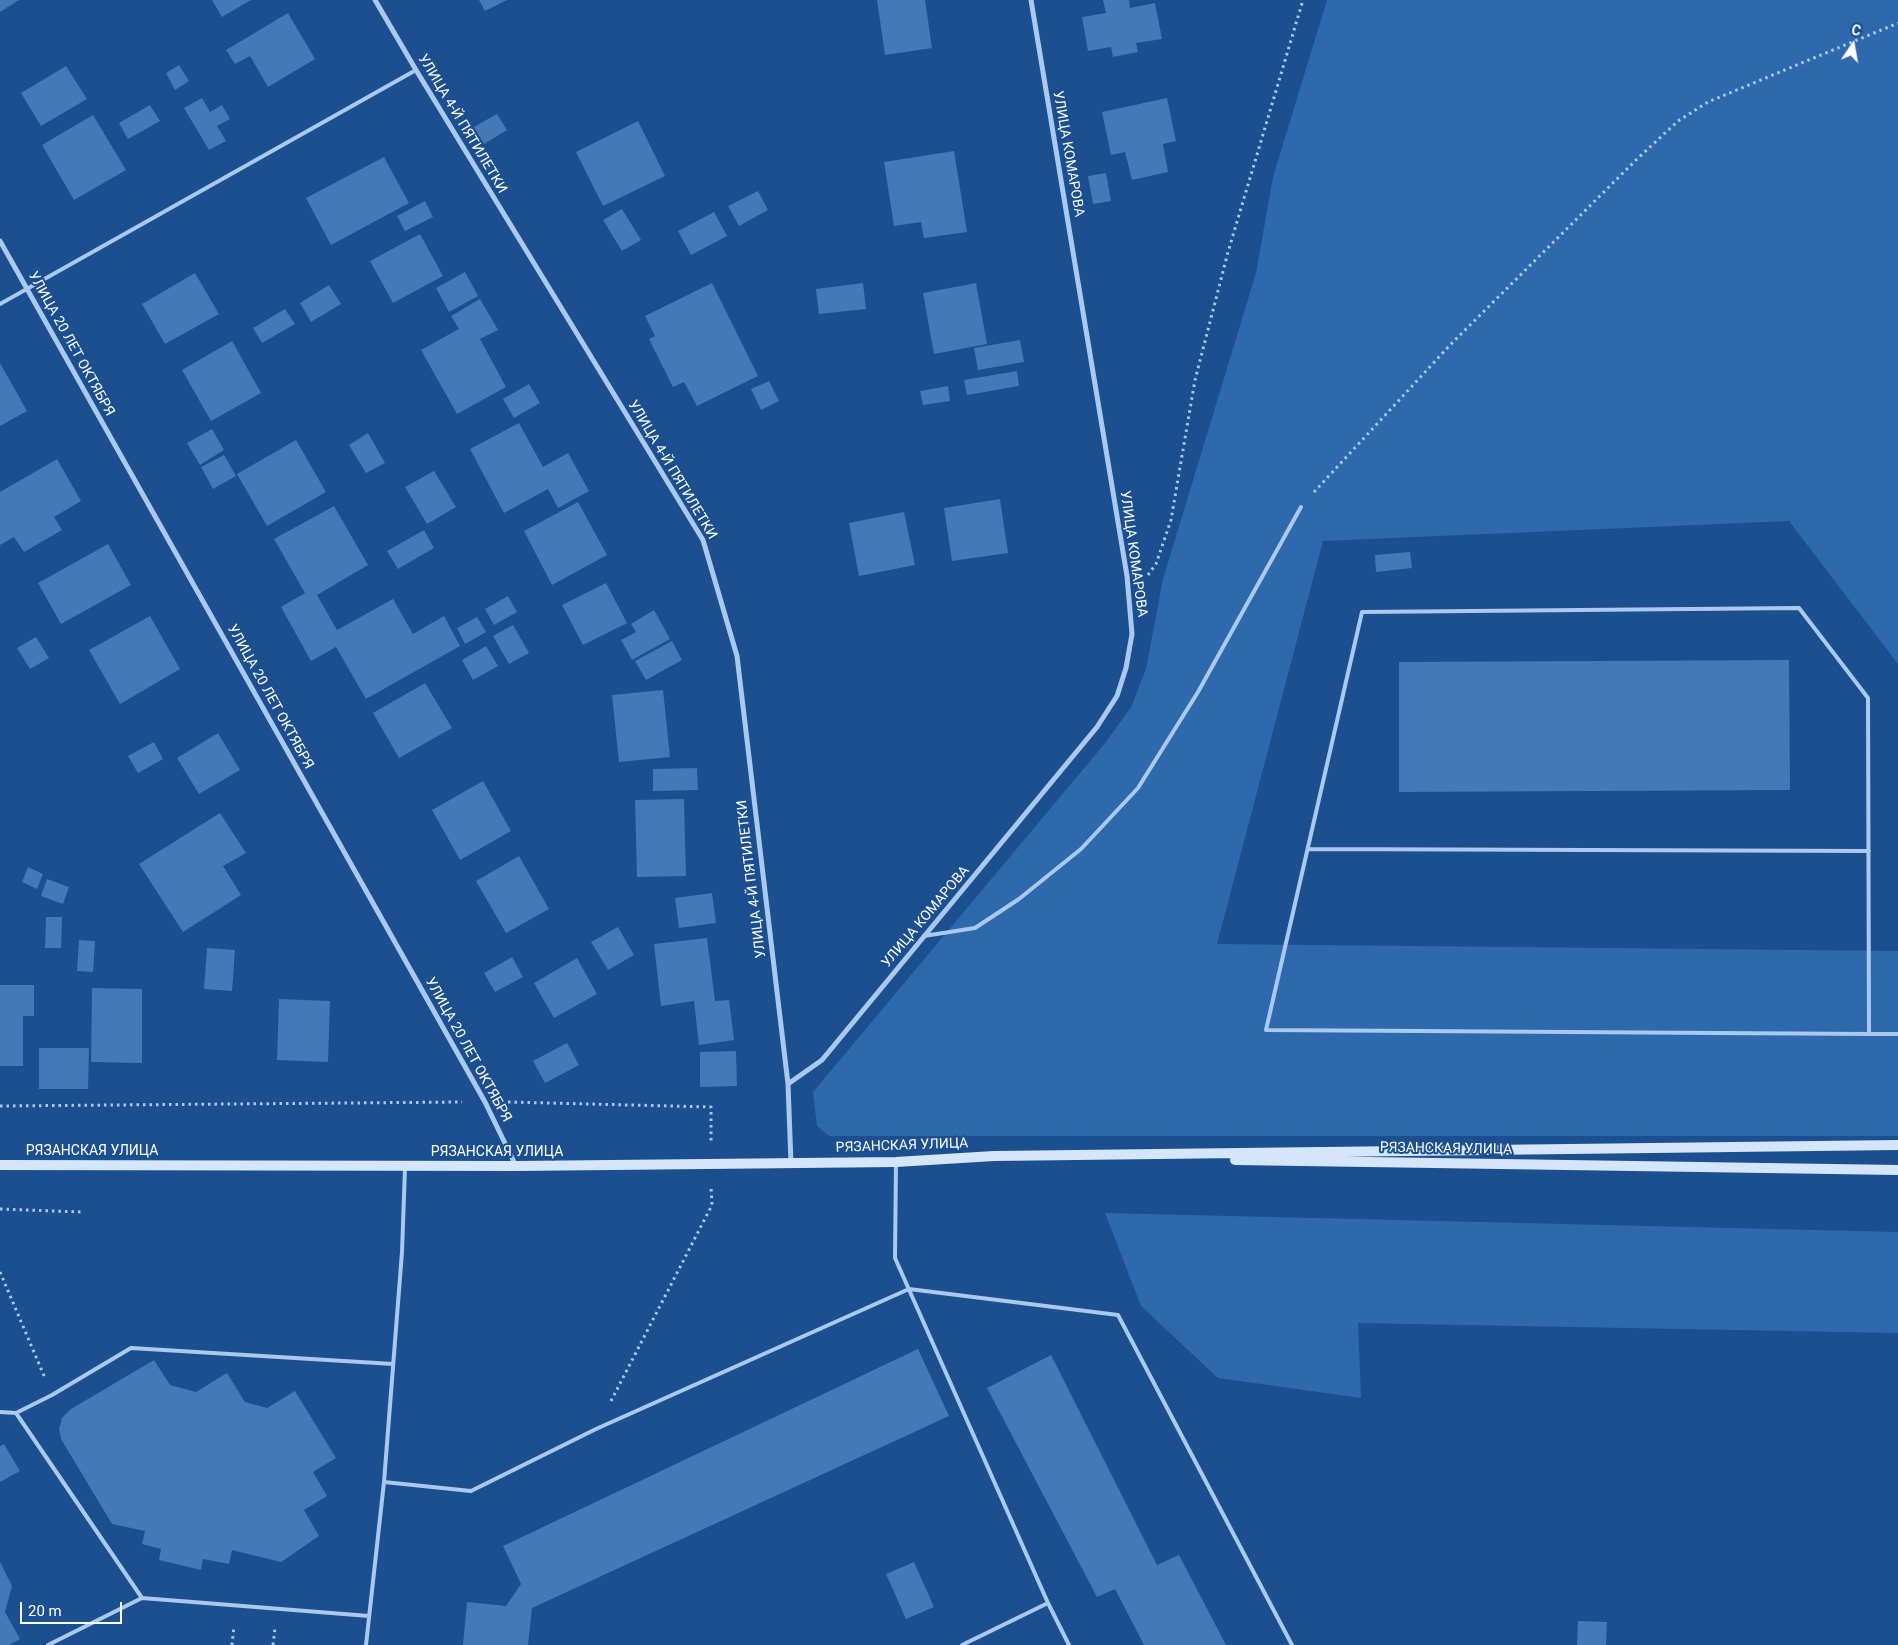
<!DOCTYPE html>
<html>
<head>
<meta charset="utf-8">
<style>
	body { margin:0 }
	#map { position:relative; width:1898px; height:1645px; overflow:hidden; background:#1b4f8f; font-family:Roboto,sans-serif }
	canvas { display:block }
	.north { position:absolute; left:1828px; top:20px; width:50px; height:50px; -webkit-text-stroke:4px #1b4f8f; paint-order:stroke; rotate:12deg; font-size:14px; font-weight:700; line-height:20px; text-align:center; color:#fff }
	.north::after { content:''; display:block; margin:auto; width:18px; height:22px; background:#fff; clip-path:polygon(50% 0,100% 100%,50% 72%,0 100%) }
	.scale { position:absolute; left:20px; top:1602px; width:102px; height:22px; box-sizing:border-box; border:2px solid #fff; border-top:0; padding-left:6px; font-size:15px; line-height:18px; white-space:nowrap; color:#fff; -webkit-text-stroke:4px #1b4f8f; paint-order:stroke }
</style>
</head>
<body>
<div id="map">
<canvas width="1898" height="1645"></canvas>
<div class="north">С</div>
<div class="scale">20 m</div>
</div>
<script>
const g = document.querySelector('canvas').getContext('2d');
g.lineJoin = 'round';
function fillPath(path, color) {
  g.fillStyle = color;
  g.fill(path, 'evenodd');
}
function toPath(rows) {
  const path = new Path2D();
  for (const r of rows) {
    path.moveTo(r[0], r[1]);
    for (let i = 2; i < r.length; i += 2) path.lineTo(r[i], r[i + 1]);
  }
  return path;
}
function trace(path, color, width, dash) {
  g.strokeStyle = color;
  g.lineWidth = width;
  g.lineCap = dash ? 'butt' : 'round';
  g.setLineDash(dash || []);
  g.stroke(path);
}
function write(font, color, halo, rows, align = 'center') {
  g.font = font + ' Roboto,sans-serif';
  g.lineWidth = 4;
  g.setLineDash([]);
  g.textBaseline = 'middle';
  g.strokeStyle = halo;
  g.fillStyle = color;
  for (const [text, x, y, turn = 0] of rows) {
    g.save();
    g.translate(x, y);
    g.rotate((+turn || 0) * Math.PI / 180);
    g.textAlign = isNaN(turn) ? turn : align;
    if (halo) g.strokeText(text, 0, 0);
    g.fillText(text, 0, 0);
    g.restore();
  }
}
fillPath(toPath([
	[1327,0,1898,0,1898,664,1789,521,1323,541,1217,944,1898,951,1898,1136,829,1136,817,1126,813,1092,1106,742,1131,707,1146,669,1163,579,1256,273,1273,177],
	[1105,1213,1898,1232,1898,1333,1358,1323,1361,1398,1218,1378,1141,1306]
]), '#2e69ad');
fillPath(toPath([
	[0,0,19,0,0,12],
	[212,0,251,0,222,17],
	[479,0,507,0,485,11],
	[877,0,925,0,932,48,885,55],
	[1103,0,1129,0,1130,8,1155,3,1162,39,1136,43,1138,52,1113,57,1111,47,1088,51,1082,17,1106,13],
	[288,13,315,59,268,87,250,56,235,64,226,50],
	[179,65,189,81,175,90,166,73],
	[66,66,87,99,41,126,21,93],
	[202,98,210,112,222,105,230,119,217,126,226,141,209,150,184,108],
	[1167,98,1176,141,1163,144,1168,172,1132,180,1125,152,1111,155,1102,112],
	[150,105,160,121,128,139,119,123],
	[497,114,507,130,484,144,474,127],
	[93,115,126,170,74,200,42,145],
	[638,121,665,176,603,206,576,152],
	[954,151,967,232,924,238,921,222,894,226,884,162],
	[384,157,409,203,331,245,306,198],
	[1106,173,1111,201,1093,204,1088,176],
	[758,191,768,210,739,226,728,206],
	[425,201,433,217,405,231,397,216],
	[622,209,641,240,622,251,603,220],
	[714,212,727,236,691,255,678,231],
	[420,234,443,276,393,303,370,261],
	[465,272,478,296,449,312,436,288],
	[195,273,219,314,165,344,142,304],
	[712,283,758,376,697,406,684,382,673,387,649,339,655,336,645,316],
	[863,283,866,309,819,314,816,289],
	[976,283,987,344,934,354,923,293],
	[329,285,341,304,311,322,300,303],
	[480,299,498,330,480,339,506,387,457,414,421,350,459,329,451,316],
	[285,309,295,324,262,343,253,328],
	[1020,340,1024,362,978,370,974,348],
	[232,341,261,393,211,421,182,370],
	[0,363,27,411,0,426],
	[1017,371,1019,386,967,395,964,380],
	[769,381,779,401,761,410,751,389],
	[529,384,540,403,514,418,503,399],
	[948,386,950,401,923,405,920,391],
	[519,423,543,467,568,453,589,491,558,508,548,489,504,513,470,449],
	[212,429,224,450,200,465,187,443],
	[368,433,385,463,366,473,349,445],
	[296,440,326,492,267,526,237,474],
	[224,455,236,476,213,489,201,467],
	[57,459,81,501,54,517,62,530,24,552,14,537,0,545,0,492],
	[434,471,456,507,427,524,405,487],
	[1000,499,1008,553,952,561,944,508],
	[578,502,607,555,552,585,524,531],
	[334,506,368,565,317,595,337,630,393,599,413,634,444,616,460,646,366,699,336,647,311,661,281,607,305,593,274,539],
	[904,512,915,565,859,576,849,523],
	[424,530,434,548,398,569,387,551],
	[108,544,131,585,61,624,38,583],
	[1410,552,1412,568,1376,572,1375,555],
	[606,583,627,623,583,645,562,605],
	[508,596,517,612,494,625,485,609],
	[654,610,670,639,632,660,621,640,636,632,631,624],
	[150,616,180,669,120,704,89,650],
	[477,617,486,632,465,644,457,628],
	[513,625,529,653,509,664,493,636],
	[36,637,49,658,30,669,17,648],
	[672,641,682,660,646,680,635,661],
	[486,646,498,666,473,680,462,660],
	[1789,660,1790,790,1399,792,1399,662],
	[425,683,452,728,399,758,373,713],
	[663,690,670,757,619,762,612,695],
	[218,733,240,770,199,794,177,758],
	[154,742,163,759,138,773,128,756],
	[697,768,698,790,653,791,653,769],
	[483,781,511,831,460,860,432,810],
	[684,799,686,876,637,877,635,800],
	[220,813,246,853,223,866,241,895,183,932,139,864],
	[519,856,549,909,506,933,476,881],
	[28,867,43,874,37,889,22,882],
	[47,879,69,887,63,904,41,896],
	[712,893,716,923,679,928,675,898],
	[46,917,62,917,61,948,45,948],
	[618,927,634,955,608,970,591,942],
	[707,938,715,1001,729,1000,734,1040,699,1045,694,1001,661,1006,654,944],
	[79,940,95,941,93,972,77,971],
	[207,948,235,950,232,991,204,989],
	[512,957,523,977,495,992,484,973],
	[577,958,597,994,554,1018,534,983],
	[0,985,34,985,34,1016,23,1016,23,1066,0,1066],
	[92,988,142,989,142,1063,91,1062],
	[279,999,330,1001,328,1062,277,1060],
	[567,1043,579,1065,545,1083,533,1061],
	[39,1048,89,1048,88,1089,39,1089],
	[736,1051,737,1086,700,1087,700,1052],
	[918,1349,949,1416,532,1608,528,1645,463,1645,467,1602,506,1606,521,1584,503,1546],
	[1051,1355,1157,1565,1179,1555,1226,1645,1144,1645,1115,1589,1097,1597,987,1388],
	[154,1360,170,1385,196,1392,227,1373,245,1402,267,1408,295,1391,336,1458,313,1472,327,1496,304,1510,319,1536,281,1562,232,1550,229,1564,203,1559,201,1570,159,1560,161,1549,142,1544,145,1531,112,1524,61,1439,59,1429,62,1418,71,1409],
	[4,1444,20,1471,0,1482,0,1446],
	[0,1562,12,1586,5,1612,20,1639,9,1645,0,1645],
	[914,1562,934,1607,906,1619,886,1574],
	[1578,1621,1607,1622,1606,1645,1577,1645]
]), '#4478b7');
trace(toPath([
	[1314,492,1451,344,1636,160,1678,121,1708,102,1898,23],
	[1148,575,1156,564,1171,520,1195,380,1228,252,1303,0],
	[508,1102,711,1107,711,1143],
	[0,1106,462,1102],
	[0,1209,82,1212],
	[0,1272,45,1378],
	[611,1401,712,1205,711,1187],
	[232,1645,234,1626],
	[273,1645,275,1628]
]), '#a9c9ee', 3, [2.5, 4]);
trace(toPath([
	[0,304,416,70],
	[1308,849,1869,851],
	[924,936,975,928,1019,899,1081,849,1138,788,1198,692,1301,507],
	[1869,1034,1868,698,1799,608,1362,612,1266,1030,1869,1034,1898,1034],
	[896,1162,895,1258,1048,1603,1069,1645],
	[0,1412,16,1413],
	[384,1482,471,1491,596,1429,909,1289,1118,1315,1292,1645],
	[369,1616,142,1598,16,1413,52,1395,131,1348,393,1364],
	[48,1645,142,1598],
	[366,1645,384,1482,402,1252,405,1168],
	[962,1645,1048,1603]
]), '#a9c9ee', 4);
trace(toPath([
	[375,0,416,70,703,540,737,656,788,1084,791,1163],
	[0,241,485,1102,516,1166],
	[788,1084,822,1060,1097,727,1117,696,1126,668,1132,634,1127,576,1031,0]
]), '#a9c9ee', 5);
trace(toPath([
	[1235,1160,1898,1170],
	[0,1165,516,1166,896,1162,994,1156,1898,1145]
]), '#d6e6fa', 10);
write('14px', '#fff', '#1b4f8f', [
	["УЛИЦА 4-Й ПЯТИЛЕТКИ",462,124,59],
	["УЛИЦА КОМАРОВА",1068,154,80],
	["УЛИЦА 20 ЛЕТ ОКТЯБРЯ",71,344,61],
	["УЛИЦА 4-Й ПЯТИЛЕТКИ",672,470,59],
	["УЛИЦА КОМАРОВА",1133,554,82],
	["УЛИЦА 20 ЛЕТ ОКТЯБРЯ",270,697,61],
	["УЛИЦА 4-Й ПЯТИЛЕТКИ",752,879,-97],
	["УЛИЦА КОМАРОВА",926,917,-50],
	["УЛИЦА 20 ЛЕТ ОКТЯБРЯ",468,1050,61],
	["РЯЗАНСКАЯ УЛИЦА",902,1146,-2],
	["РЯЗАНСКАЯ УЛИЦА",1446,1149,1],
	["РЯЗАНСКАЯ УЛИЦА",92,1151],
	["РЯЗАНСКАЯ УЛИЦА",497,1152]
]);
</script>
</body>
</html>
